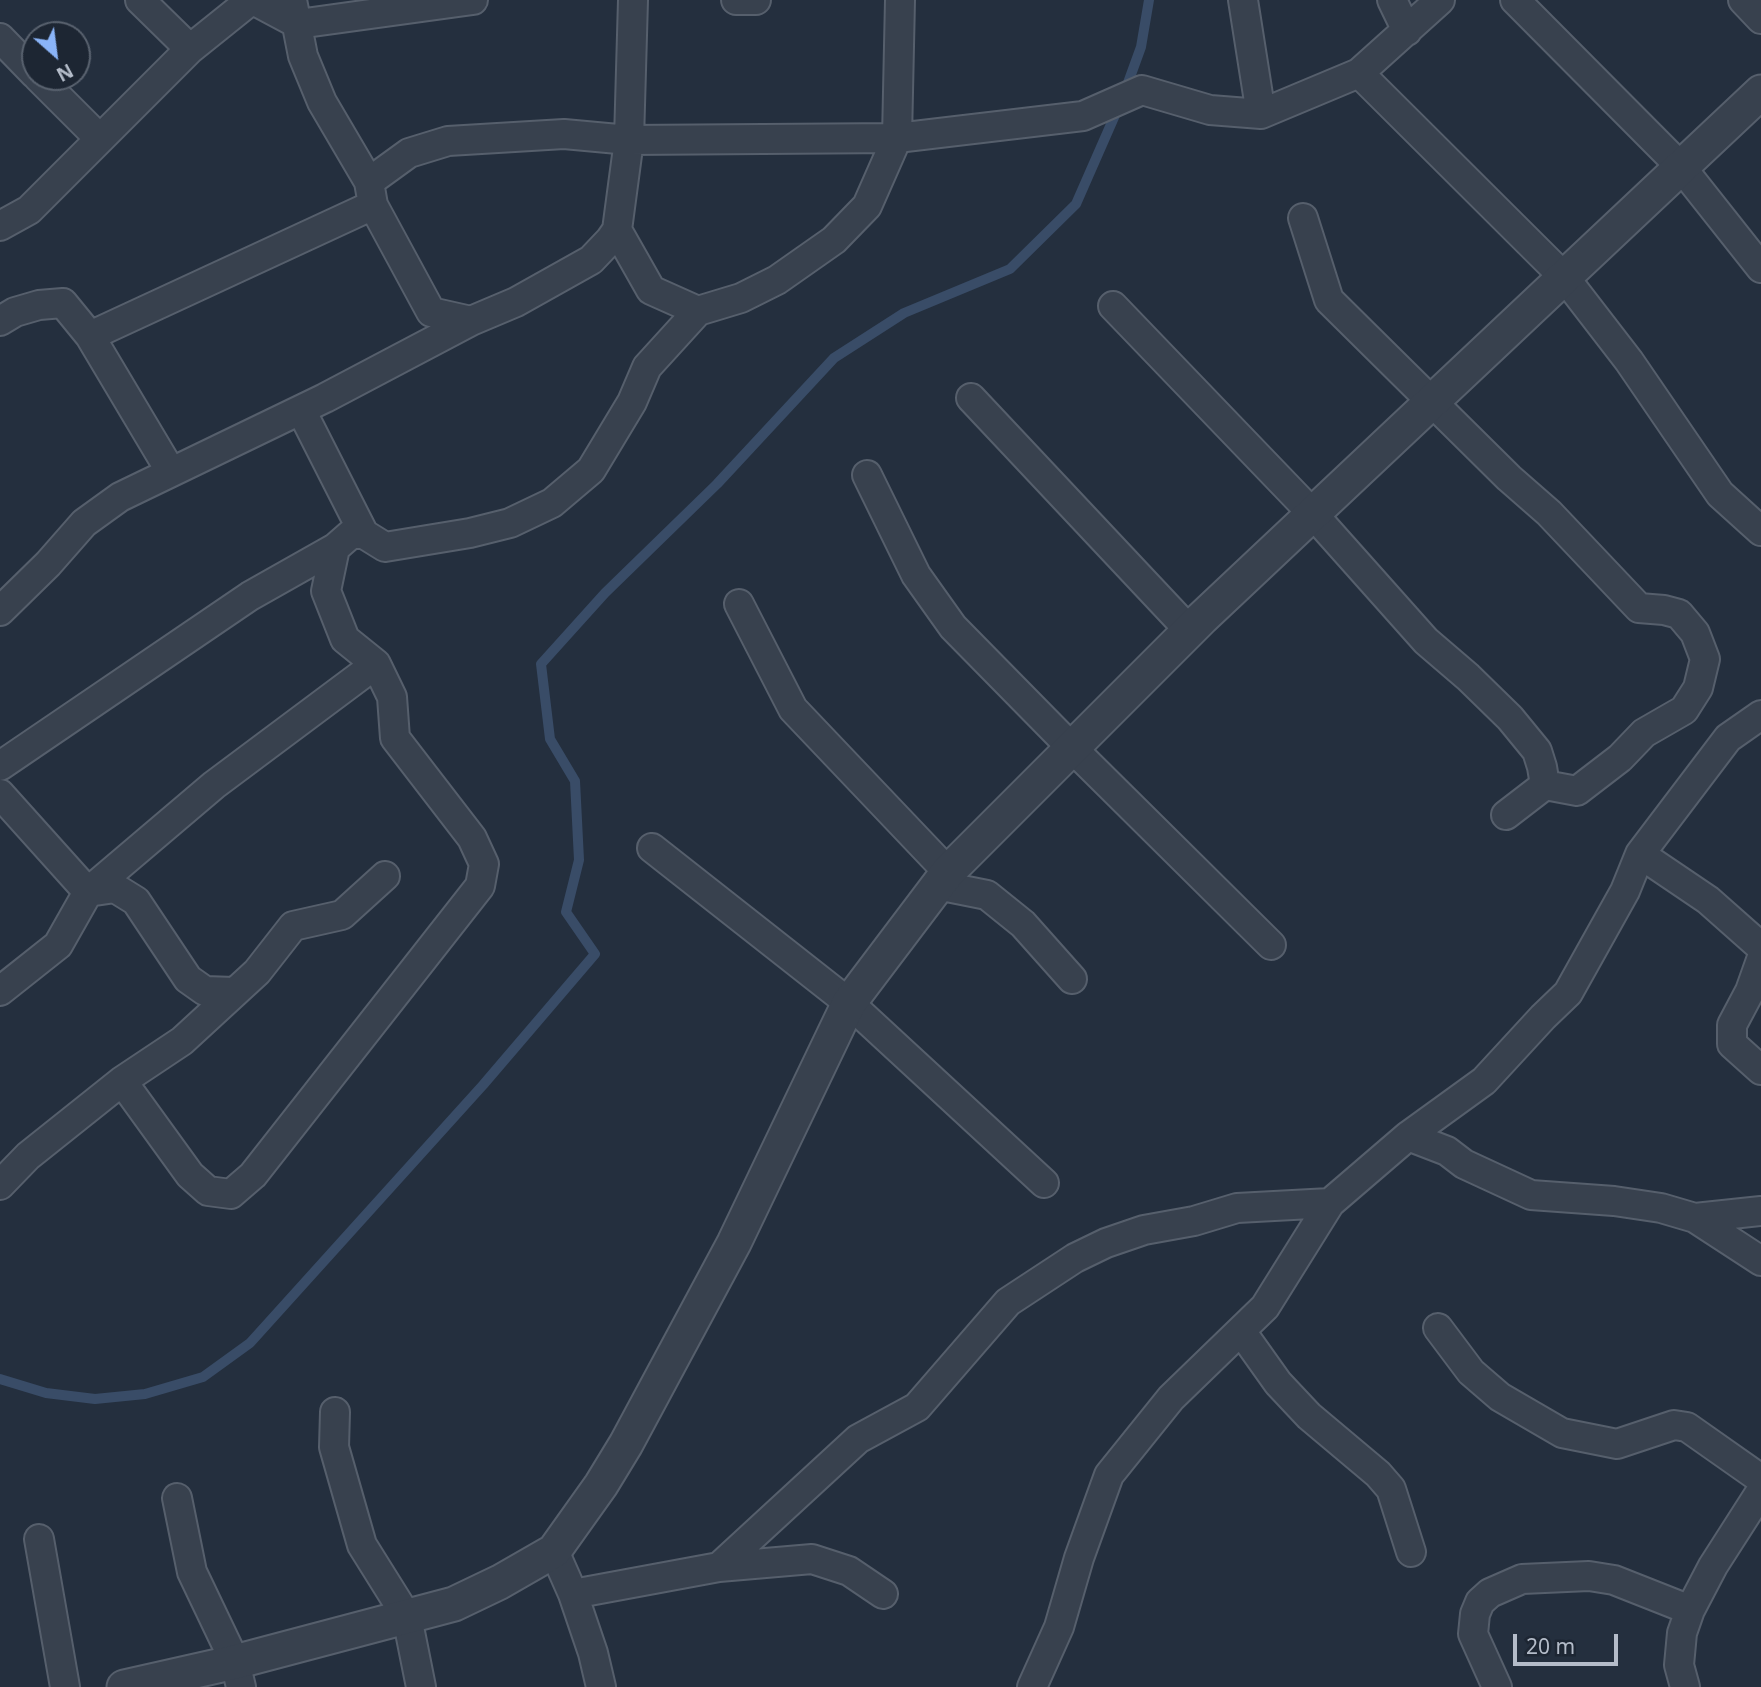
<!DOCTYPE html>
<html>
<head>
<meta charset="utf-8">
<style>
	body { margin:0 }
	#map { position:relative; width:1761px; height:1687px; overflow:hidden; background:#242f3e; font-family:"Noto Sans",sans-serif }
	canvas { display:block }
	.north { position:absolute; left:21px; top:21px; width:70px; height:70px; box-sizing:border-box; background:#1d2633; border:2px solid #59626f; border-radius:50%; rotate:152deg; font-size:19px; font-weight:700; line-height:28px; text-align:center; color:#b4bcc9 }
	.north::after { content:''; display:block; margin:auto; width:24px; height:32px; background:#8ab4f8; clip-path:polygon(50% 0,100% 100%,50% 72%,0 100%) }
	.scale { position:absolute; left:1513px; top:1634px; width:105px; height:32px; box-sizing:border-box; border:4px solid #b4bcc9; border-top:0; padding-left:9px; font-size:21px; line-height:24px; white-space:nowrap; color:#b4bcc9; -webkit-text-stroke:5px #1d2633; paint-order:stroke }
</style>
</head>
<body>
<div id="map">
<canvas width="1761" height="1687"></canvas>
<div class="north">N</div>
<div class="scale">20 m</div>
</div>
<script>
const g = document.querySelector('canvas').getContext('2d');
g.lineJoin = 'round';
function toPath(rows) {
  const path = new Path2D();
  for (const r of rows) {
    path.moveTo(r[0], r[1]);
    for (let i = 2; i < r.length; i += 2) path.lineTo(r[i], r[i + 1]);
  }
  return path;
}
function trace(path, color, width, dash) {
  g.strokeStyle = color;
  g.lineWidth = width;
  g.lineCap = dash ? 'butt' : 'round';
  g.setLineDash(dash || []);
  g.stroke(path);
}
trace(toPath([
	[1125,91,1141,47,1149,0],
	[0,1379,46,1393,95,1399,145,1394,203,1377,250,1343,483,1085,595,954,566,912,579,860,575,781,550,739,541,664,605,593,717,484,834,358,904,313,1010,269,1076,204,1119,106]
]), '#394c67', 10);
const minor = toPath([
	[140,0,190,49,251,0],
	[253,0,298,24,473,0],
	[292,0,303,56,322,102,369,182,373,205,431,312,471,321],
	[736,0,756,0],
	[1243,0,1261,114],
	[1392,0,1407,31],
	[1515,0,1681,167,1761,268],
	[1743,0,1761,19],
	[0,38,35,74],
	[1359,73,1440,0],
	[38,77,99,138],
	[369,182,409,153,448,141,564,134,629,140,897,138,1083,116,1142,90,1210,110,1261,114,1359,73,1565,278,1629,361,1720,494,1761,531],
	[1303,218,1329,300,1509,478,1549,513,1639,608,1664,610,1679,614,1695,633,1705,659,1698,688,1684,710,1644,733,1620,758,1577,791,1545,785],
	[0,226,29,210,190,49],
	[617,230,651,290,698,311],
	[1113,306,1312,513,1426,641,1468,677,1510,718,1537,751,1542,767,1545,785,1506,815],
	[0,321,15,312,39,305,63,303,90,336],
	[971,398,1189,630],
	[301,410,364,534],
	[171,472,90,336,373,205],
	[867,475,916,575,953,627,1071,747,1271,945],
	[739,604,793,709,948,872],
	[0,611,48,564,84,523,120,497,325,398,471,321,516,302,591,260,610,240,617,230,629,140,633,0],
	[0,766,250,596,335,548,351,534,364,534,385,547,470,533,510,523,552,503,591,470,632,402,647,367,698,311,741,298,777,280,834,240,867,206,897,138,900,0],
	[0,794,88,892,115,888,136,901,188,979,205,991,234,992],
	[652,848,849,1003,1044,1183],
	[1640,854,1708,900,1761,947],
	[937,885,987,895,1023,924,1072,979],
	[1761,960,1750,991,1732,1025,1732,1044,1761,1070],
	[0,991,58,945,88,892,214,785,376,664],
	[122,1081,190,1175,208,1191,231,1194,253,1175,480,886,484,864,472,838,395,738,392,697,376,664,345,639,326,591,335,548],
	[1408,1136,1484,1081,1543,1017,1568,993,1625,891,1640,854,1728,738,1761,715],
	[0,1185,28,1156,122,1081,182,1041,257,972,293,926,342,915,385,876],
	[1695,1218,1761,1211],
	[1438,1328,1471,1372,1500,1397,1562,1433,1617,1444,1674,1425,1687,1427,1761,1479],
	[1241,1331,1278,1383,1309,1416,1378,1474,1391,1489,1411,1552],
	[335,1412,334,1447,362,1545,407,1617,421,1687],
	[177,1498,192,1572,235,1662,241,1687],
	[39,1539,65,1687],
	[554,1551,573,1594,593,1653,601,1687],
	[719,1567,858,1439,917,1407,1008,1302,1075,1258,1106,1243,1144,1230,1194,1221,1237,1208,1330,1203,1408,1136,1447,1151,1464,1164,1531,1195,1614,1201,1661,1208,1695,1218,1761,1261],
	[573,1594,719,1567,812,1559,849,1571,883,1594],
	[1032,1687,1059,1627,1079,1558,1109,1475,1171,1398,1265,1307,1330,1203],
	[1497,1687,1473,1634,1475,1614,1480,1602,1490,1593,1522,1579,1589,1576,1614,1580,1690,1610],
	[1685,1687,1679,1665,1682,1633,1690,1610,1713,1566,1761,1491]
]);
const tertiary = toPath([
	[124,1687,235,1662,454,1604,500,1582,554,1551,601,1485,626,1444,734,1243,849,1003,948,872,1202,618,1761,92]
]);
trace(minor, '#565f6c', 32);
trace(tertiary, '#565f6c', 37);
trace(minor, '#38414e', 28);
trace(tertiary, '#38414e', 33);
</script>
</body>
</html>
